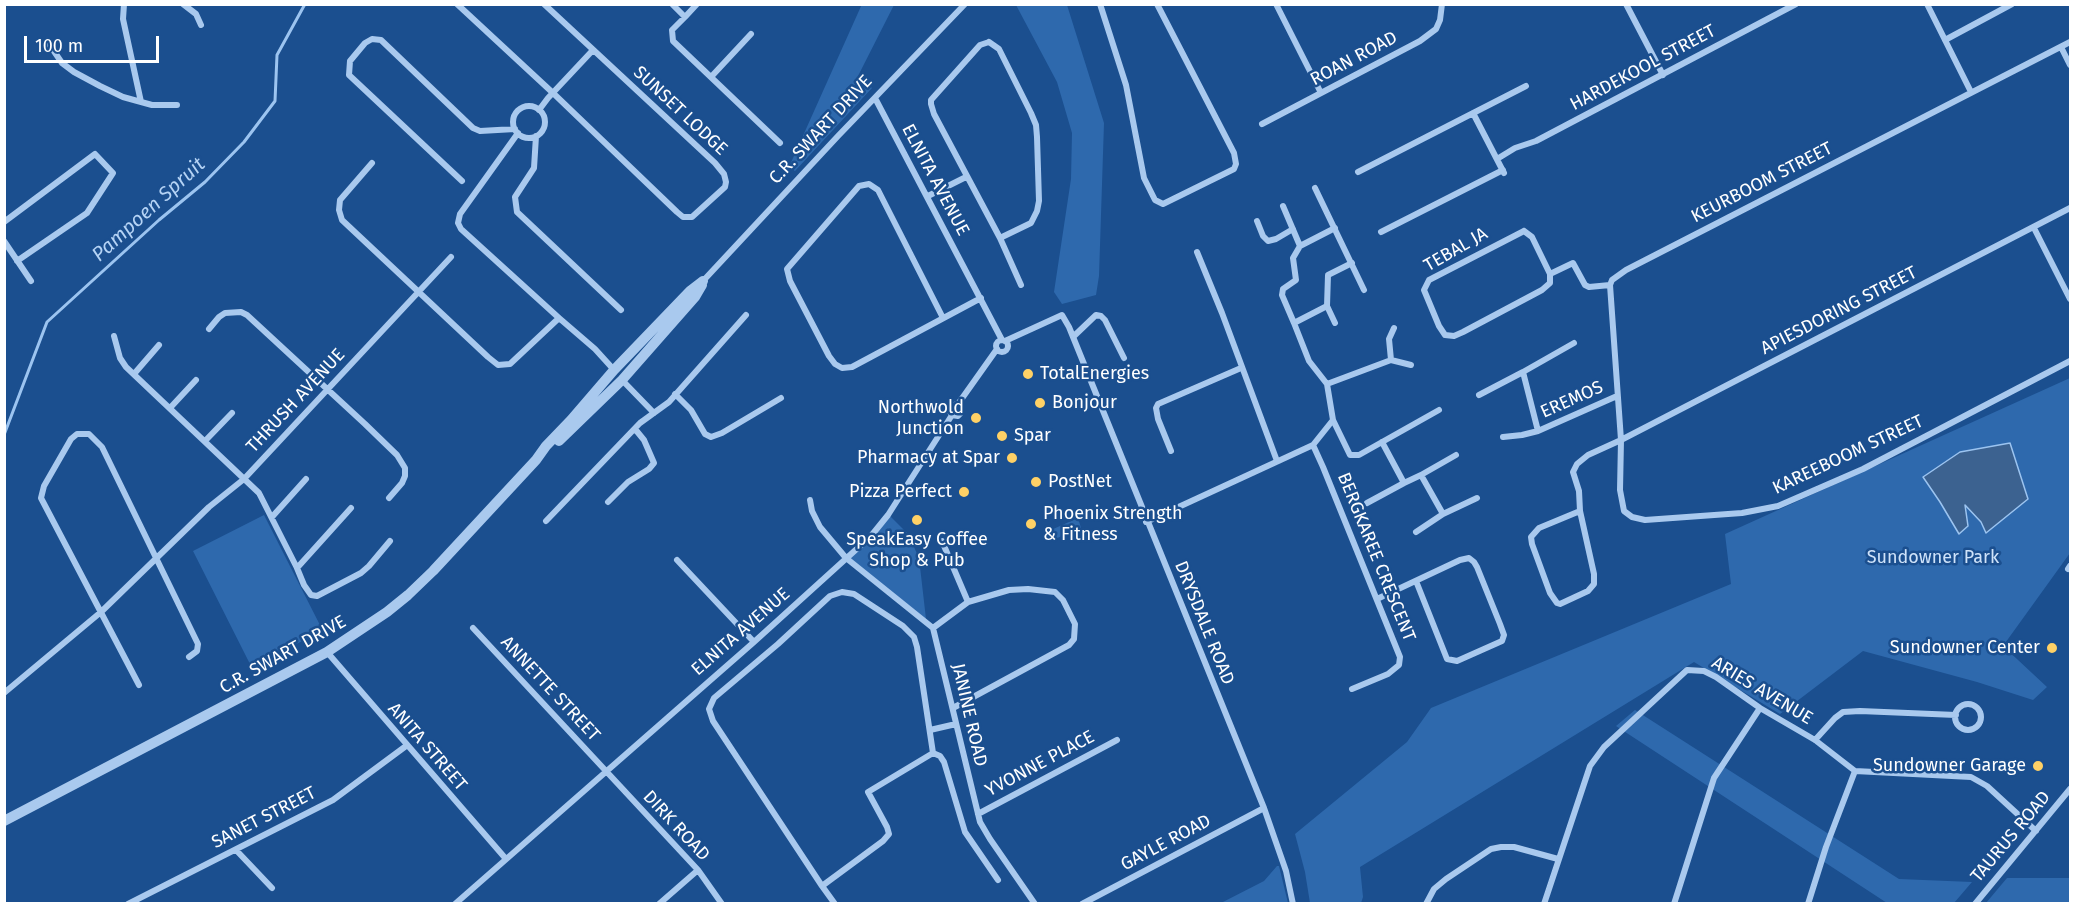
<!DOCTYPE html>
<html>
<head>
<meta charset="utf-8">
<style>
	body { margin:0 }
	#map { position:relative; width:2075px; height:908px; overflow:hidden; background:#1b4f8f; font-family:"Fira Sans",sans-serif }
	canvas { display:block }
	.frame { position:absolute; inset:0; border:6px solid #fff; pointer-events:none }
	.scale { position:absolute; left:24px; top:36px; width:135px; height:27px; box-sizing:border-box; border:3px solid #fff; border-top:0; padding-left:8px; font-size:18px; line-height:21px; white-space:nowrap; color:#fff; -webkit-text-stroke:4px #1b4f8f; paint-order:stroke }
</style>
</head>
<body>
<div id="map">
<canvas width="2075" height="908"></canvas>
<div class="frame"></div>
<div class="scale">100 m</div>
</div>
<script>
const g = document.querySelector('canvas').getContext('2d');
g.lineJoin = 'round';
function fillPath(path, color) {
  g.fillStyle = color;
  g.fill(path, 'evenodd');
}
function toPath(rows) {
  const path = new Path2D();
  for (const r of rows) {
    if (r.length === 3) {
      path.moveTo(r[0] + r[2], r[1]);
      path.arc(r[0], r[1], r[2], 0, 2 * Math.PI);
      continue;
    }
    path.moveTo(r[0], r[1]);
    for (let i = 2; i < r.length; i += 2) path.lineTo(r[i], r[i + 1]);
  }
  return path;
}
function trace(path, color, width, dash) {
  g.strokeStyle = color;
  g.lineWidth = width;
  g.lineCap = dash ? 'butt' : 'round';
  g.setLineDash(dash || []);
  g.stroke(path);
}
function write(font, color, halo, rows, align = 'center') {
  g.font = font + ' "Fira Sans",sans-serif';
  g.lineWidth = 5;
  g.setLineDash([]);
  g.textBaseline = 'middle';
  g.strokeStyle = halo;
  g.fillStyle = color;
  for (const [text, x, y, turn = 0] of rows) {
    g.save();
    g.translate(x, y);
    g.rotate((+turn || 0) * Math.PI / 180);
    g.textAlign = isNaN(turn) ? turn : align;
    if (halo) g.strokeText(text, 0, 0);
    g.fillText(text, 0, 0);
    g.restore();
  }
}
fillPath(toPath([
	[862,4,894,5,858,76,872,88,795,171,789,167],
	[1016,5,1067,5,1104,123,1099,276,1096,295,1062,304,1054,292,1071,179,1072,133,1057,82],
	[2070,378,2070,553,2003,646,2047,687,2033,700,1977,682,1863,651,1780,714,1694,662,1360,867,1363,897,1361,903,1310,903,1305,872,1295,834,1407,742,1431,708,1731,584,1725,534],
	[264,515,323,631,251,666,193,551],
	[890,516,908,534,919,558,926,619,849,559],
	[1078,518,1081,528,1055,539,1051,530],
	[1635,710,1899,879,1972,882,1954,903,1887,903,1616,726],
	[1277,866,1279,866,1288,903,1221,903,1264,881],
	[2007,878,2070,878,2070,903,1986,903]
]), '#2e69ad');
const water = toPath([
	[2010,443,2028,499,1986,533,1981,522,1965,505,1968,526,1959,534,1940,502,1923,477,1960,452,2010,443]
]);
fillPath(water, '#3c6290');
trace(water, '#9cc4f0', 1.5);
trace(toPath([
	[4,435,47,322,159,220,205,182,244,142,275,101,277,55,305,4]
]), '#9cc4f0', 3);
trace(toPath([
	[124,4,123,19,141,102],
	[183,4,196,14,201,25],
	[457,4,553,93,677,212,683,217,692,217,725,187,726,182,724,174,715,163,544,4],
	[672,4,685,17,672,30,673,41,780,143],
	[1100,4,1126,85,1144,178,1155,200,1163,204,1234,169,1236,164,1234,153,1157,4],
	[1276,4,1321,93],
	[1626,4,1663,75],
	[1927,4,1971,92],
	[685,17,697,4],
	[1945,40,2012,4],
	[47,41,62,63,74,72,100,86,123,97,152,105,177,105],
	[989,42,999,49,1031,113,1036,125,1037,137,1039,201,1037,211,1031,223,1000,238,934,114,931,104,931,100,980,45,989,42],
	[2070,42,1626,270,1612,280,1610,285,1621,440,1620,490,1624,511,1632,517,1645,520,1742,513,1778,506,1863,469,2070,361],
	[2061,47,2070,65],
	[711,77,751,34],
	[875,98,1002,340],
	[529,122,16],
	[539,110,548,98,593,50],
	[1473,113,1504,173],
	[1262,124,1420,41,1436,29,1440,20,1442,4],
	[518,133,460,214,458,223,461,229,559,318],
	[536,136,534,168,515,197,517,212,621,310],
	[1497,159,1515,148,1536,141,1796,4],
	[372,163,340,200,339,210,342,220,488,357,498,365,510,364,559,318,595,349,615,371],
	[1358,172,1526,86],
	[462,181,349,75,350,61,365,43,372,39,381,40,473,128,480,131,515,129],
	[1315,188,1364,290],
	[928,196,966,177],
	[1283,206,1300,246],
	[1257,221,1263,236,1268,241,1276,239,1293,229],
	[4,222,95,154,113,173,87,213,17,261],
	[2034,228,2070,299],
	[1524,231,1532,237,1550,274,1550,283,1542,290,1463,332,1454,336,1445,335,1439,326,1424,290,1429,280,1524,231],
	[1381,232,1503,170],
	[1000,238,1021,285],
	[4,241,31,281],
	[1197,252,1222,313,1277,461],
	[1352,263,1328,275,1327,306,1294,323,1309,361,1327,384,1333,420,1350,455,1359,455,1439,410],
	[1550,274,1573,263,1585,285,1589,287,1610,285],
	[703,281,838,136,965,4],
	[1327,306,1335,323],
	[943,318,878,190,869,184,859,186,787,269,790,281,829,356,835,364,842,368,852,367,981,298],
	[1294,323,1282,295,1283,289,1296,280,1293,258,1300,246,1335,228],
	[209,329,219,317,225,313,241,312,247,315,365,424,397,455,405,468,405,476,402,483,389,498],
	[114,336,120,358,126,367,259,493,297,568,304,585,311,595,317,596,361,573,369,566,390,541],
	[1073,337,1096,315,1101,316,1105,320,1124,358],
	[1002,346,6],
	[1005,341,1062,315,1069,327,1264,808,1286,871,1293,904],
	[1391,360,1389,339,1394,328],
	[134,374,159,345],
	[621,379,654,413],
	[1327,384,1391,360,1411,365],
	[675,394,691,410,705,434,711,437,722,433,781,398],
	[1479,395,1523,372],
	[958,404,997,349],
	[170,408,196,380],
	[952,415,958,416,961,413,961,407,958,404],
	[952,415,949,410,951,406,958,404],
	[1538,431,1523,372,1574,343],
	[1503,437,1522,435,1538,431,1617,396],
	[205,441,232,413],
	[1382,442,1404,483,1421,475,1443,514,1477,498],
	[1313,445,1323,467,1400,657,1399,665,1388,674,1352,689],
	[1171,451,1158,419,1156,408,1158,404,1241,368],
	[1421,475,1456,455],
	[810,500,812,511,820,527,846,558,933,628,980,822,990,839,1035,904],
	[608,502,628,482,649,469,654,463,644,440,635,429],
	[1367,503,1404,483],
	[1580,511,1539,528,1531,537,1532,544,1550,593,1557,603,1560,604,1588,591,1594,584,1594,574,1580,511,1579,491,1573,472,1577,464,1588,455,1621,440,2070,208],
	[272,517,306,479],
	[546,521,640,423,669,402,746,315],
	[1146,522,1313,445,1333,420],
	[1416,532,1443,514],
	[942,541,968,602],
	[677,560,754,642],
	[297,568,351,508],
	[2068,569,2070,566],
	[842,592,854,594,903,626,914,637,917,647,933,753,868,792,887,827,889,834,883,841,822,886,713,721,709,709,714,698,778,644,830,596,842,592],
	[1377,599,1460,560,1469,558,1474,562,1477,567,1500,624,1504,635,1502,641,1457,661,1447,659,1416,581],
	[473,628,698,870,722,904],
	[933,628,968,602,1009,590,1028,589,1055,592,1063,600,1075,624,1074,639,1069,645,953,708],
	[327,652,506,859],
	[139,685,41,498,44,486,71,439,77,434,89,434,102,447,198,644,197,651,189,657],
	[4,693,101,612,209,507,244,479,451,257],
	[1968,717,13],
	[930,730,956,724],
	[1815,740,1835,718,1843,712,1860,711,1956,715],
	[933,753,940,756,944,762,965,832,998,880],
	[978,814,1117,740],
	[236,850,272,888],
	[822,886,835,904],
	[128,904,333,800,406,746],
	[455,904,754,642,871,536,888,515,952,415],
	[659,904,698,870],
	[1082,904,1264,808],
	[1426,904,1434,889,1446,879,1491,849,1501,847,1514,847,1558,859],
	[1544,904,1590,766,1604,747,1687,670,1704,671,1716,677,1760,708,1815,740,1855,771,1971,777,1987,786,2036,831],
	[1674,904,1714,778,1760,708],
	[1808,904,1826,847,1855,771],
	[1975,904,2070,789]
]), '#a9c9ee', 6);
trace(toPath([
	[559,441,622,380,695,297,702,285],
	[4,821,327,652,387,612,408,595,433,571,536,460,546,446,571,420,614,370,690,291,703,281]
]), '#a9c9ee', 10);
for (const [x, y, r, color] of [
	[1028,374,6,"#ffd166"],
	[1040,403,6,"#ffd166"],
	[976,418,6,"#ffd166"],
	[1002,436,6,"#ffd166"],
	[1012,458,6,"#ffd166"],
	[1036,482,6,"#ffd166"],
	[964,492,6,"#ffd166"],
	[917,520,6,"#ffd166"],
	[1031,524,6,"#ffd166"],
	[2052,648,6,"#ffd166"],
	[2038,766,6,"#ffd166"]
]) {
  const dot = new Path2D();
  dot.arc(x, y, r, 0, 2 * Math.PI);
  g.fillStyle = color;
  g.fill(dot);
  trace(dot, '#1b4f8f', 2);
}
write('18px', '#fff', '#1b4f8f', [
	["ROAN ROAD",1354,59,-28],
	["HARDEKOOL STREET",1643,68,-28],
	["SUNSET LODGE",680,111,43],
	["C.R. SWART DRIVE",821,130,-47],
	["ELNITA AVENUE",935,180,62],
	["KEURBOOM STREET",1762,183,-27],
	["TEBAL JA",1456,250,-30],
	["APIESDORING STREET",1839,311,-27],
	["EREMOS",1572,400,-24],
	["THRUSH AVENUE",296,401,-47],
	["KAREEBOOM STREET",1848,455,-25],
	["BERGKAREE CRESCENT",1376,557,68],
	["DRYSDALE ROAD",1204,623,68],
	["ELNITA AVENUE",741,632,-41],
	["C.R. SWART DRIVE",283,655,-29],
	["ANNETTE STREET",550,689,47],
	["ARIES AVENUE",1762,691,31],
	["JANINE ROAD",969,715,77],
	["ANITA STREET",427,747,49],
	["YVONNE PLACE",1040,764,-28],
	["SANET STREET",264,818,-27],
	["DIRK ROAD",676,826,47],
	["TAURUS ROAD",2011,837,-50],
	["GAYLE ROAD",1166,843,-28]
]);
write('18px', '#fff', '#1b4f8f', [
	["TotalEnergies",1040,374],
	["Bonjour",1052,403],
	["Northwold",964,408,"right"],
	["Junction",964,429,"right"],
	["Spar",1014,436],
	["Pharmacy at Spar",1000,458,"right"],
	["PostNet",1048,482],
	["Pizza Perfect",952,492,"right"],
	["Phoenix Strength",1043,514],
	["& Fitness",1043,535],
	["SpeakEasy Coffee",917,540,"center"],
	["Shop & Pub",917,561,"center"],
	["Sundowner Center",2040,648,"right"],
	["Sundowner Garage",2026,766,"right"]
], 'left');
write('18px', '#cfe3fa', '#1b4f8f', [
	["Sundowner Park",1933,558]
]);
write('italic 20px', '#b5d3f5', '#1b4f8f', [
	["Pampoen Spruit",149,210,-42]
]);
</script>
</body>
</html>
